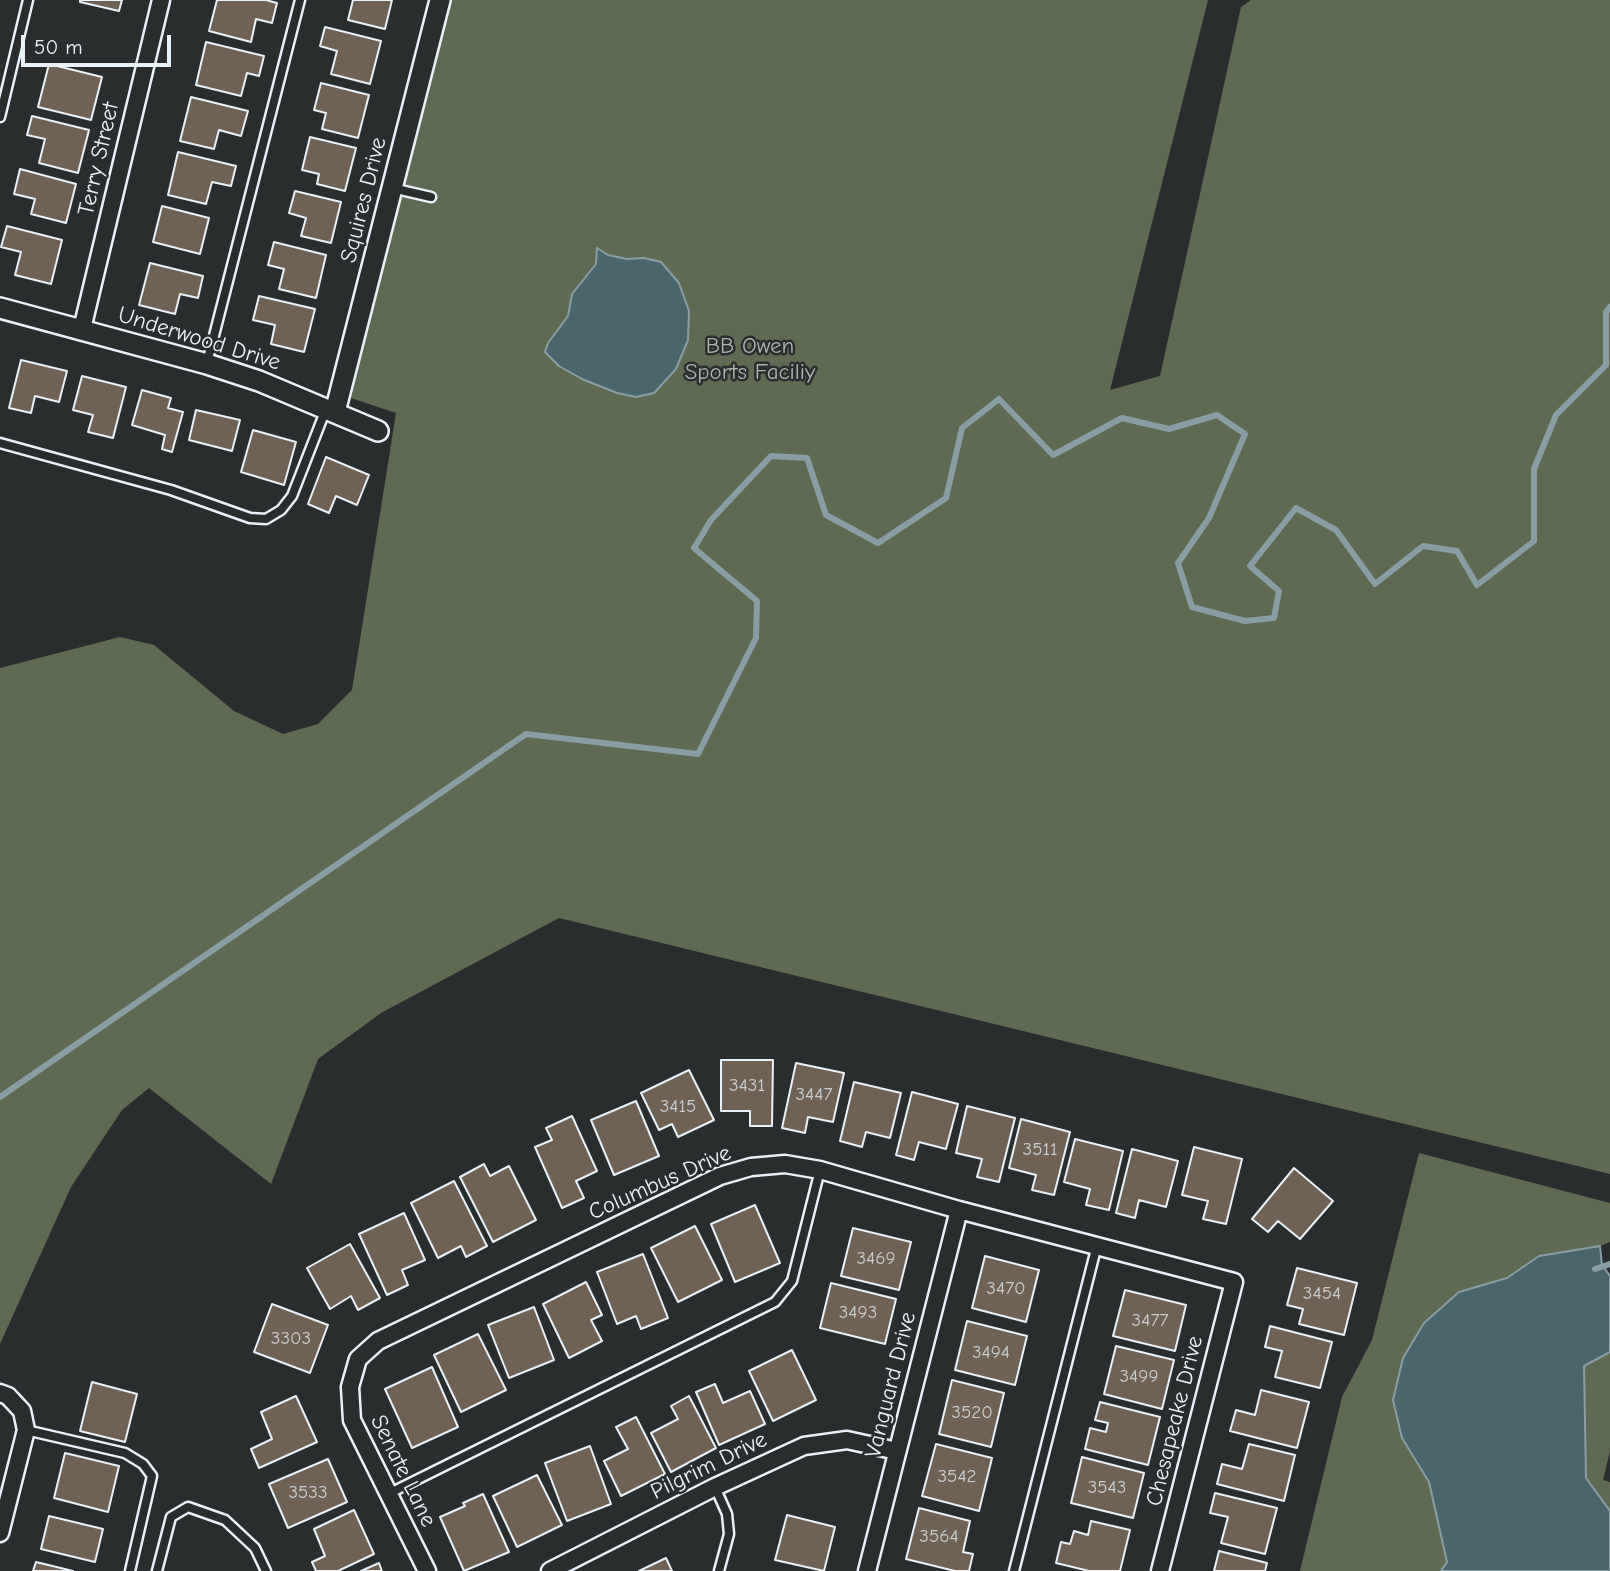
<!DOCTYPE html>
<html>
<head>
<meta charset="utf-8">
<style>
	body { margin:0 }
	#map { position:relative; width:1610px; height:1571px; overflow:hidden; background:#2a2d2e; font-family:"Comic Neue",sans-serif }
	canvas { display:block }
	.scale { position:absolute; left:21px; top:35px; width:150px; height:32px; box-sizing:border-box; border:4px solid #e8f1f8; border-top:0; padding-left:9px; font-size:21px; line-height:24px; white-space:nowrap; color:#e8f1f8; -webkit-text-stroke:5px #2a2d2e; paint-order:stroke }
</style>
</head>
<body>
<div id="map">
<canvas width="1610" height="1571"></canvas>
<div class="scale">50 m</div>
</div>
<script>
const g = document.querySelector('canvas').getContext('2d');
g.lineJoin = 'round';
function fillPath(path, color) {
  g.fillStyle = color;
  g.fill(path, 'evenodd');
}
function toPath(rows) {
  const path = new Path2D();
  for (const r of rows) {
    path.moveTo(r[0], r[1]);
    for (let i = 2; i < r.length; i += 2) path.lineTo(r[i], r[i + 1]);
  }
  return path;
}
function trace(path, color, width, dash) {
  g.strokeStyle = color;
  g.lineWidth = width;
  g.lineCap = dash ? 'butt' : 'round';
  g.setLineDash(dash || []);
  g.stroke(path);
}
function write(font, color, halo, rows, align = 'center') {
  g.font = font + ' "Comic Neue",sans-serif';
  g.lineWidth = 5;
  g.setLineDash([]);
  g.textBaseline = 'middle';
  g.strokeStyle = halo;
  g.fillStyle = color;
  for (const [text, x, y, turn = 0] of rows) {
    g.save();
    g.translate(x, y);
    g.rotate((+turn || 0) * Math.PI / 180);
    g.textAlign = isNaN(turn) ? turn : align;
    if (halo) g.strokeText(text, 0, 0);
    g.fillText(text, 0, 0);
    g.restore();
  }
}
fillPath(toPath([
	[443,0,1208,0,1110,390,1160,376,1241,7,1251,0,1610,0,1610,1174,559,918,381,1013,318,1059,271,1184,149,1088,122,1110,71,1187,0,1344,0,668,120,637,154,645,234,711,283,734,318,724,352,690,396,413,351,398],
	[1419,1153,1610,1203,1610,1242,1600,1246,1602,1265,1610,1276,1610,1451,1603,1480,1610,1482,1610,1571,1300,1571,1342,1397,1372,1340]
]), '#5e6b52');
const water = toPath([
	[597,248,608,255,627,259,644,258,661,262,679,283,689,311,688,340,676,369,654,393,636,397,617,393,582,379,559,366,545,352,548,343,568,316,572,294,596,264,597,248],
	[1600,1246,1602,1265,1610,1276,1610,1352,1584,1366,1586,1478,1610,1511,1610,1571,1441,1571,1447,1562,1429,1482,1402,1438,1393,1400,1403,1358,1424,1323,1459,1292,1507,1278,1539,1256,1600,1246]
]);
fillPath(water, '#49666c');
trace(water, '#899ea4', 2);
trace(toPath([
	[0,1097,526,734,698,754,756,638,757,601,694,548,711,520,771,456,807,458,826,515,878,543,946,498,962,428,999,399,1053,455,1122,418,1169,429,1217,415,1245,434,1209,518,1178,563,1192,607,1245,621,1274,618,1279,591,1250,566,1296,508,1336,530,1375,584,1423,546,1457,551,1477,585,1534,541,1534,469,1556,415,1606,365,1606,312,1610,307],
	[1595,1269,1610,1264]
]), '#899ea4', 6);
const building = toPath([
	[80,0,122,0,119,11,80,2,80,0],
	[217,0,266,0,277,3,272,23,256,19,251,42,209,31,217,0],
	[353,0,392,0,385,29,348,20,353,0],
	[325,27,381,41,370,84,331,74,337,51,320,46,325,27],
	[206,42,264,56,259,76,247,73,241,96,196,85,206,42],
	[49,64,102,77,91,120,38,107,49,64],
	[321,83,369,95,358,138,322,129,326,113,314,110,321,83],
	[191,97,248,111,241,136,219,130,214,149,180,141,191,97],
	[32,116,89,130,78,173,39,163,45,139,27,135,32,116],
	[310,137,356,148,345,191,317,184,319,174,302,170,310,137],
	[178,152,236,166,231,186,212,182,206,204,168,195,178,152],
	[20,169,76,184,66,223,31,214,35,199,14,194,20,169],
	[295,191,341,202,331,243,301,236,306,218,289,213,295,191],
	[162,206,209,218,200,254,153,242,162,206],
	[7,226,62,240,51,284,15,275,21,252,1,247,7,226],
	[274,242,326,255,316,298,279,289,284,269,268,265,274,242],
	[150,263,203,276,198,298,180,294,175,314,139,305,150,263],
	[259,296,315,309,304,352,271,344,275,325,253,320,259,296],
	[21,360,67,371,59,402,35,396,31,413,9,408,21,360],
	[82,376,126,387,113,438,88,432,93,415,73,410,82,376],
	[142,390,171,398,168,408,183,412,172,452,162,449,165,435,132,425,142,390],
	[196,410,240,420,232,451,189,440,196,410],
	[253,430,296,442,284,485,241,472,253,430],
	[326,457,369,475,357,505,336,496,329,513,308,504,326,457],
	[721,1060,773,1060,772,1126,750,1126,750,1111,721,1111,721,1060],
	[796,1063,844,1073,833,1122,808,1117,805,1133,782,1128,796,1063],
	[689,1070,714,1120,678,1137,672,1124,659,1130,641,1093,689,1070],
	[854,1082,901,1093,890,1138,866,1132,862,1147,840,1141,854,1082],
	[912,1092,958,1104,946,1149,919,1142,914,1160,896,1155,912,1092],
	[636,1101,659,1156,614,1175,591,1120,636,1101],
	[967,1106,1015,1118,999,1182,977,1177,982,1159,956,1153,967,1106],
	[572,1116,597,1171,576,1181,584,1198,562,1208,535,1147,552,1140,546,1128,572,1116],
	[1021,1119,1070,1132,1054,1195,1032,1190,1036,1175,1009,1168,1021,1119],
	[1075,1139,1123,1151,1109,1210,1086,1205,1090,1189,1064,1182,1075,1139],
	[1194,1147,1242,1159,1226,1224,1203,1219,1208,1201,1182,1195,1194,1147],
	[1132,1149,1178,1161,1166,1207,1139,1200,1135,1218,1116,1213,1132,1149],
	[484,1164,490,1176,509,1166,536,1220,493,1242,460,1177,484,1164],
	[1294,1168,1333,1201,1300,1239,1278,1221,1268,1232,1252,1219,1294,1168],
	[454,1181,487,1246,466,1257,461,1246,438,1258,411,1203,454,1181],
	[755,1205,780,1263,735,1282,711,1224,755,1205],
	[404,1213,425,1260,402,1270,408,1285,387,1295,359,1234,404,1213],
	[695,1226,722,1280,678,1302,651,1248,695,1226],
	[853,1228,911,1242,899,1290,841,1276,853,1228],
	[350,1244,380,1298,358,1310,351,1296,330,1309,307,1268,350,1244],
	[643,1254,668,1318,641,1329,636,1316,617,1324,597,1272,643,1254],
	[985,1256,1039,1270,1026,1322,972,1308,985,1256],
	[1297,1268,1357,1283,1344,1335,1299,1324,1303,1309,1287,1305,1297,1268],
	[586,1282,602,1315,591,1320,602,1341,569,1358,543,1304,586,1282],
	[831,1283,896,1299,885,1344,820,1328,831,1283],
	[1125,1290,1186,1305,1175,1351,1113,1336,1125,1290],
	[272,1304,328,1325,310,1373,254,1352,272,1304],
	[534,1307,554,1360,509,1378,488,1325,534,1307],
	[967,1321,1027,1336,1015,1385,955,1370,967,1321],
	[1270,1326,1332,1342,1320,1388,1275,1377,1282,1351,1265,1347,1270,1326],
	[478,1334,506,1390,461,1412,434,1355,478,1334],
	[1116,1346,1174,1360,1162,1409,1104,1394,1116,1346],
	[792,1350,816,1400,773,1421,749,1371,792,1350],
	[432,1367,458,1427,412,1448,385,1389,432,1367],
	[952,1380,1004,1393,991,1447,939,1434,952,1380],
	[92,1382,137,1394,125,1442,80,1431,92,1382],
	[715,1384,723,1403,750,1391,765,1424,719,1445,696,1392,715,1384],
	[1261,1390,1309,1402,1297,1448,1230,1431,1236,1410,1255,1415,1261,1390],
	[296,1396,317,1442,259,1468,251,1449,272,1439,261,1412,296,1396],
	[689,1396,716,1448,671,1472,651,1433,678,1419,671,1406,689,1396],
	[1100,1402,1160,1417,1148,1465,1085,1449,1090,1428,1106,1432,1108,1423,1095,1420,1100,1402],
	[636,1417,665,1474,621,1496,604,1461,628,1449,616,1427,636,1417],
	[936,1444,992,1458,979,1511,922,1496,936,1444],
	[1249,1444,1295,1455,1284,1501,1217,1484,1222,1464,1242,1469,1249,1444],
	[590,1446,611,1504,567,1521,545,1463,590,1446],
	[65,1453,119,1466,108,1512,54,1498,65,1453],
	[1082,1457,1144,1473,1133,1518,1071,1503,1082,1457],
	[328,1459,347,1502,288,1528,269,1484,328,1459],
	[537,1475,562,1525,517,1547,493,1496,537,1475],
	[1215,1493,1277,1508,1265,1554,1221,1543,1228,1517,1210,1513,1215,1493],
	[483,1494,509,1552,464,1571,440,1517,465,1506,463,1503,483,1494],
	[919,1508,970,1521,963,1552,973,1554,969,1571,955,1571,906,1559,919,1508],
	[354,1510,374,1554,338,1571,316,1571,312,1562,325,1556,314,1529,354,1510],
	[787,1515,835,1527,824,1571,775,1560,787,1515],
	[49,1516,103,1529,95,1562,41,1549,49,1516],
	[1091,1521,1130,1530,1120,1571,1089,1571,1056,1563,1061,1542,1070,1544,1074,1531,1088,1535,1091,1521],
	[1219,1551,1267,1563,1265,1571,1214,1571,1219,1551],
	[666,1558,672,1571,639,1571,666,1558],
	[36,1562,73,1571,33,1571,36,1562],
	[379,1563,382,1571,361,1571,379,1563]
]);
fillPath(building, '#6f6255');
trace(building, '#e8f1f8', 2);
const service = toPath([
	[0,117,28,0],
	[392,188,431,197],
	[207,363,300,0],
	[0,443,171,490,250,518,266,519,281,510,292,496,326,409],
	[26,1430,125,1453,143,1464,152,1476,130,1571],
	[715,1487,727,1514,729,1534,719,1571],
	[388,1494,775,1302,792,1281,820,1170],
	[157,1571,171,1517,188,1507,225,1520,255,1548,266,1571],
	[1014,1571,1097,1245]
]);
const minor = toPath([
	[82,329,161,0],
	[0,1393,8,1396,22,1411,26,1430,0,1533],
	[427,1571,352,1420,350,1387,358,1359,378,1341,720,1176,751,1167,785,1164,820,1170,959,1210,1234,1282,1160,1571],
	[550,1571,715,1487,804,1446,847,1440,897,1451],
	[867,1571,959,1210]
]);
const tertiary = toPath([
	[0,308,207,364,259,381,378,431],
	[335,412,440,0]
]);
trace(service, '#e8f1f8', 13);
trace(minor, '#e8f1f8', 21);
trace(tertiary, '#e8f1f8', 24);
trace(service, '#2a2d2e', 8);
trace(minor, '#2a2d2e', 16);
trace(tertiary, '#2a2d2e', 19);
write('19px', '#cacdcf', null, [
	["3431",747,1086],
	["3447",814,1095],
	["3415",678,1107],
	["3511",1040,1150],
	["3469",876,1259],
	["3470",1006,1289],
	["3454",1322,1294],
	["3493",858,1313],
	["3477",1150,1321],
	["3303",291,1339],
	["3494",991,1353],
	["3499",1139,1377],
	["3520",972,1413],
	["3542",957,1477],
	["3543",1107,1488],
	["3533",308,1493],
	["3564",939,1537]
]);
write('23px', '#e8f1f8', '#2a2d2e', [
	["Terry Street",99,159,-77],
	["Squires Drive",364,200,-76],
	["Underwood Drive",199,339,17],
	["Columbus Drive",660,1183,-24],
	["Vanguard Drive",891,1385,-76],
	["Chesapeake Drive",1175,1421,-76],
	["Pilgrim Drive",709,1466,-26],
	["Senate Lane",403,1471,64]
]);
write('23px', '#aab5ad', '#2a2d2e', [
	["BB Owen",750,346],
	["Sports Faciliy",750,372]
]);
</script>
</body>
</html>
